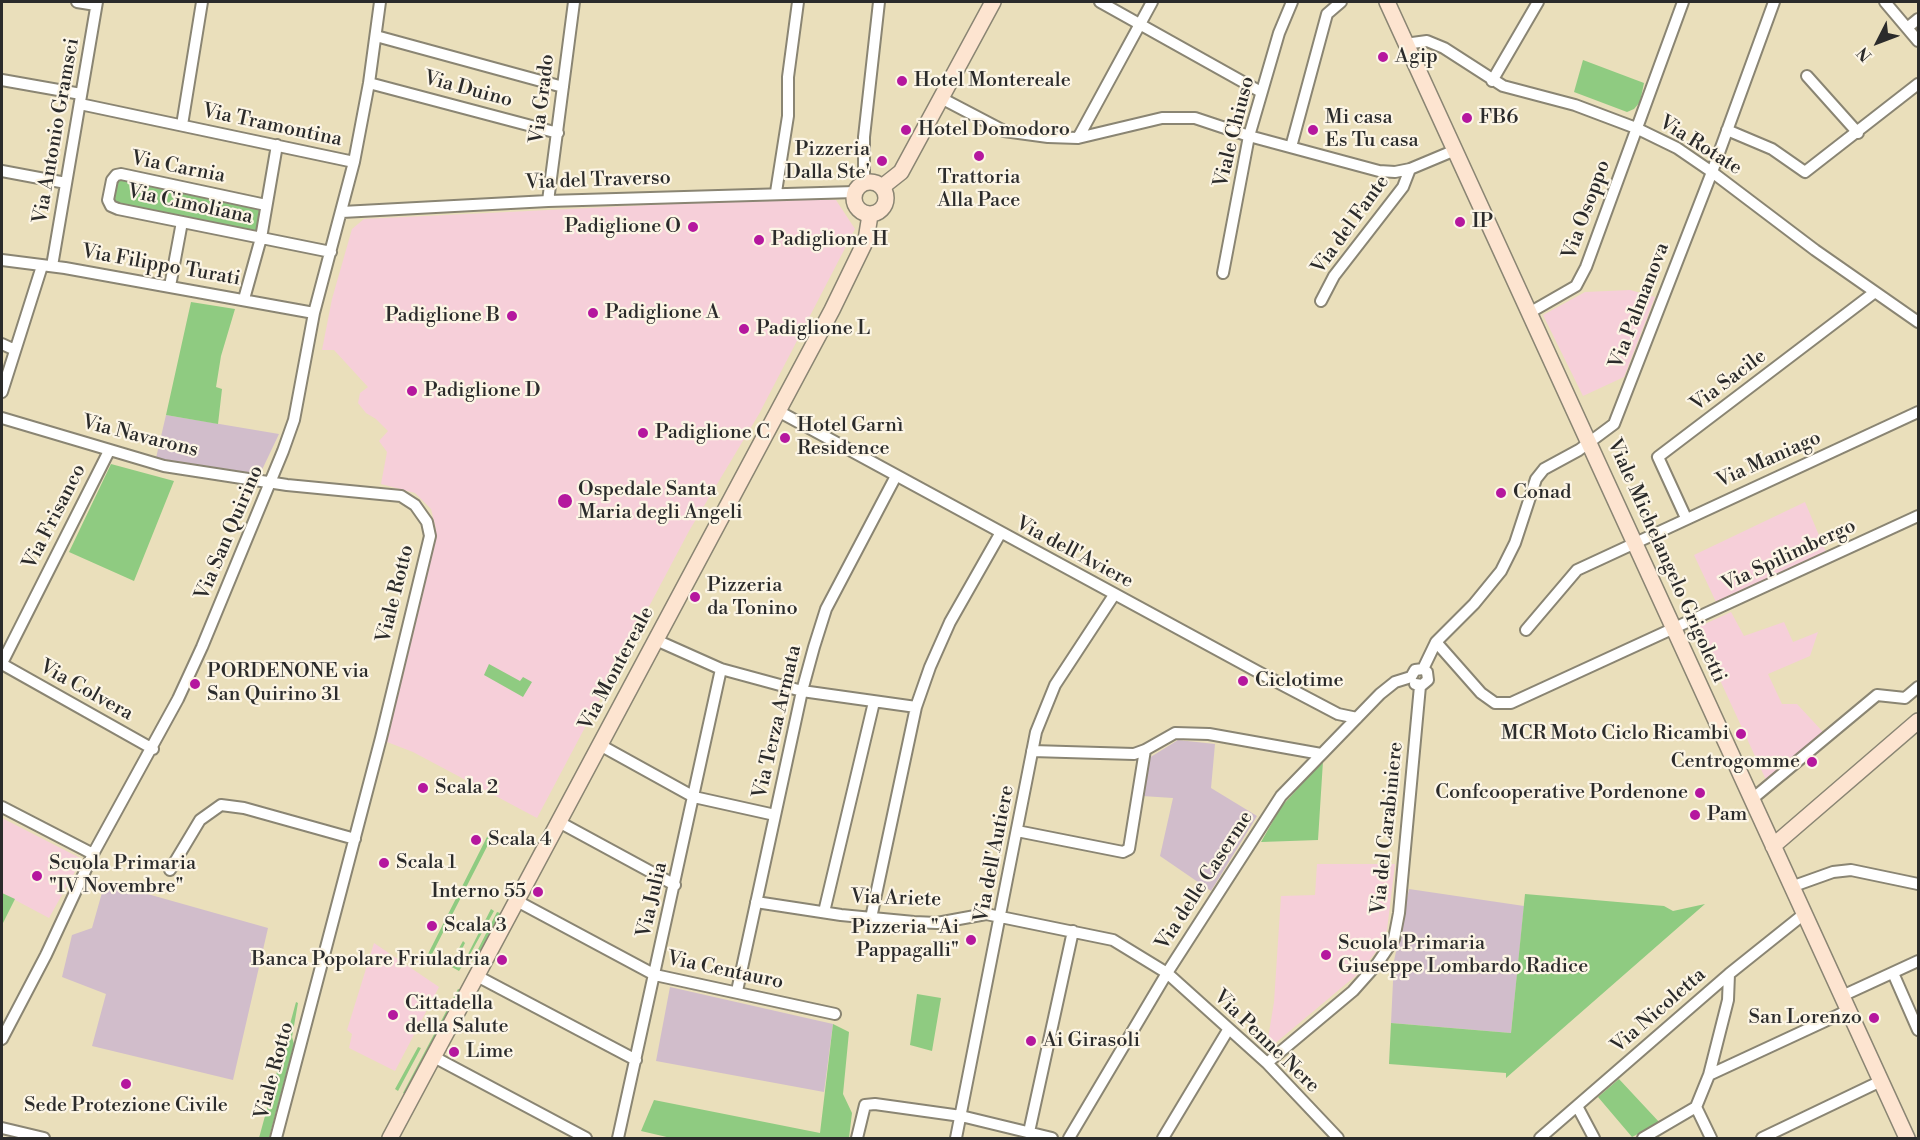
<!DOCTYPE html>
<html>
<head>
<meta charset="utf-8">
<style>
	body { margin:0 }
	#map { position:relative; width:1920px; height:1140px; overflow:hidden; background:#eadfbb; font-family:"Libre Bodoni",serif }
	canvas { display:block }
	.frame { position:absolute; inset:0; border:3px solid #2b2b2b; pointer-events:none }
	.north { position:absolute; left:1848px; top:12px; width:60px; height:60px; -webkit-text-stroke:4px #fcf5e5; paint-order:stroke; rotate:228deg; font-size:16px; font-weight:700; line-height:24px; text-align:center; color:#2b2b2b }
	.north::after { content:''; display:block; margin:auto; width:21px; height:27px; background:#2b2b2b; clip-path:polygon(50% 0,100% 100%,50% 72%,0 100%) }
</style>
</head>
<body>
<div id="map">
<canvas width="1920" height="1140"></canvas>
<div class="frame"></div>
<div class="north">N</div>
</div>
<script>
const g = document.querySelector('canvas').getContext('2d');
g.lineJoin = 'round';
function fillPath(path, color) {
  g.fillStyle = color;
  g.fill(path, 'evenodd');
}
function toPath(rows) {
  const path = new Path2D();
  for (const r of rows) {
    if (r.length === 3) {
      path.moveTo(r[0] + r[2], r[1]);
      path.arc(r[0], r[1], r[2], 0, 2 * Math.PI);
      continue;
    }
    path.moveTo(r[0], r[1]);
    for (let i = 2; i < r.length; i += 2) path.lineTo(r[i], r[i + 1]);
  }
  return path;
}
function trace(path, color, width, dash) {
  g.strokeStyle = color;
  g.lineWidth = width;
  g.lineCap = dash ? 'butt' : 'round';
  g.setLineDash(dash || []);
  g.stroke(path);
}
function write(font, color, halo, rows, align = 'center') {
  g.font = font + ' "Libre Bodoni",serif';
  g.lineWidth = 4.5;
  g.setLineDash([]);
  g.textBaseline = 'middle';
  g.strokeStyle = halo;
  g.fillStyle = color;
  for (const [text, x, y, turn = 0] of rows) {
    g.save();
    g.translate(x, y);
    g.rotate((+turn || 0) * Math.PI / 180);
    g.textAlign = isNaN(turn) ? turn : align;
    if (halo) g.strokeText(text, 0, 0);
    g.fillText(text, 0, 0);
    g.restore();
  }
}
fillPath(toPath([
	[773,199,836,200,855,229,759,414,689,531,537,818,413,752,387,742,436,529,431,509,415,493,381,484,387,452,379,441,388,431,376,419,366,413,358,403,360,393,368,387,334,350,322,350,332,299,352,229,364,219],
	[1630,290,1655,297,1624,377,1583,396,1543,315,1585,292],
	[1805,502,1826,552,1716,602,1694,555],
	[1731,612,1744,636,1784,622,1793,642,1818,632,1810,656,1768,674,1782,704,1797,704,1823,732,1766,780,1696,628],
	[2,818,82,859,49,918,2,893],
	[1317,864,1395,864,1387,930,1379,948,1359,973,1266,1051,1274,1002,1281,896,1315,895],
	[374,943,439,987,395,1071,349,1048,352,1034,347,1030]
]), '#f6cfd9');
fillPath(toPath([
	[166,415,279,434,260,474,156,458],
	[1178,740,1215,744,1211,788,1257,816,1211,891,1160,856,1173,798,1142,796,1149,758],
	[105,882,268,928,233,1080,92,1046,106,994,62,977,72,935,92,928],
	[1409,889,1524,906,1511,1033,1391,1023,1394,961],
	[670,987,833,1024,824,1092,656,1061]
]), '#d1bdcb');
fillPath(toPath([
	[1583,60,1644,83,1640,102,1634,109,1627,112,1574,92],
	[116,175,266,205,261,238,111,206],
	[191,302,235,309,221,356,216,387,222,389,218,424,166,415],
	[111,464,174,481,134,581,69,552],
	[489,664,520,681,523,677,532,682,523,697,484,675],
	[1323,761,1318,840,1261,842,1281,807],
	[491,829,495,831,432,954,463,965,459,971,428,954],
	[2,893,15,899,2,925],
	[1525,894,1664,906,1673,911,1705,904,1506,1078,1506,1073,1389,1064,1391,1023,1511,1033],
	[491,909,494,911,468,958,457,952,463,941,465,943,460,953,467,956],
	[497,912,500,913,475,962,472,961],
	[458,989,461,990,405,1094,403,1093],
	[917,994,941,998,932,1051,910,1045],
	[296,1002,298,1003,292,1037,294,1044,269,1138,259,1138],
	[833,1024,849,1032,843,1094,852,1113,849,1138,671,1138,641,1131,654,1100,820,1133],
	[418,1047,421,1048,398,1091,395,1089],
	[1619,1079,1660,1123,1632,1137,1598,1097]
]), '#8fcb81');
const street = toPath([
	[77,2,96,5],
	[1100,2,1261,92],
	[1885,2,1918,41],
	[1907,28,1918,19],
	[376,36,563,87],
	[1405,44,1427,41,1444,48,1503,86,1575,105,1636,128,1677,148,1712,172,1815,250,1918,322],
	[1807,76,1858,133],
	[2,80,81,94],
	[1492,81,1538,2],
	[369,83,558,133],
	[941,98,1004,131,1048,137,1078,138,1162,118,1195,118,1249,136,1379,171,1395,172,1410,169,1453,151],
	[80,104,354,162],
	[182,125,202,2],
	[1727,130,1772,149,1805,172,1918,84],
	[1078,138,1152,2],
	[1291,147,1327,14,1341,2],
	[2,171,66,183],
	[866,183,864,175,864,137,879,2],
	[776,192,788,116,788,77,798,2],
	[548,201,574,2],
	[266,205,121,174,116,175,112,180,108,200,111,206,118,209,331,252],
	[342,212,548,201,855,192],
	[2,260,65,268,314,313],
	[52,266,97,2],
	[1223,273,1249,136,1279,33,1292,2],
	[170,286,182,222],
	[244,299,261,238,277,145],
	[1321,301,1334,276,1403,187,1410,169],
	[1529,313,1576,286,1586,267,1683,2],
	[2,344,15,350],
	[2,392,42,266],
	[778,411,1262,674,1338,714,1357,718],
	[2,418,164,466,287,485,401,496,415,505,427,522,430,536,381,738,276,1138],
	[1686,518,1658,457,1875,292],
	[1526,630,1577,570,1918,412],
	[656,640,721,669,802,691,916,707],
	[1436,642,1481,693,1495,703,1511,703,1918,516],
	[2,663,109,451],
	[2,664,153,749],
	[1423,669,1436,642,1474,604,1501,571,1515,543,1536,479,1544,469,1579,450,1614,424,1712,172,1774,2],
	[1415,684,1422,685,1428,680,1427,672,1423,669],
	[600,745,694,797,775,815],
	[1032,751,1134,754,1145,750,1175,733,1209,734,1321,754],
	[1751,800,1877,695,1905,698,1918,687],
	[2,807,93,854],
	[559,822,675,885],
	[1017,831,1123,852,1129,849,1145,750],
	[170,870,200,820,221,805,244,808,355,839],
	[1791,887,1833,872,1851,870,1918,884],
	[517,901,655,975,835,1014],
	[756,902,841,915,914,922,937,923,986,914,1113,940,1167,973,1267,1063,1338,1138],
	[824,912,874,702],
	[871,918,916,707,930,667,950,622,1000,534],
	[1893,973,1918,1030],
	[477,976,636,1060],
	[737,991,802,691,814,647,826,609,896,476],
	[1842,996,1918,961],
	[2,1039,46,955,93,854,178,699,202,647,283,451,294,420,314,313,354,162,369,83,380,2],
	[434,1057,586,1138],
	[1267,1063,1353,991,1377,964,1394,939,1399,913,1420,686],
	[1709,1075,1849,1010],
	[1577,1106,1594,1138],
	[2,1128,44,1138],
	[1029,1132,1073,931],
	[618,1138,721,669],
	[857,1138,865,1105,875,1104,961,1116,1052,1138],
	[956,1138,1036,732,1055,685,1114,595],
	[1069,1138,1167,973,1281,796,1380,694,1395,682,1411,677,1415,670,1423,669],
	[1163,1138,1228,1030],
	[1540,1138,1729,974,1804,914],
	[1643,1138,1696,1107],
	[1711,1138,1696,1107,1709,1075,1728,1000,1729,974],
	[1762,1138,1881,1081]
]);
const secondary = toPath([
	[1387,2,1907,1138],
	[870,198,16],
	[882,187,901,172,993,2],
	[1773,846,1918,721],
	[390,1138,832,310,866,240,870,215]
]);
trace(street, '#8a8573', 14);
trace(secondary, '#8a8573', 18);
trace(street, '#fff', 10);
trace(secondary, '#fde4d0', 15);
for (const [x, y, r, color] of [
	[1383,57,6,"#b5179e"],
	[902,81,6,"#b5179e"],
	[1467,118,6,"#b5179e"],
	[906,130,6,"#b5179e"],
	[1313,130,6,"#b5179e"],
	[979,156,6,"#b5179e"],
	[882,161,6,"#b5179e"],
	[1460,222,6,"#b5179e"],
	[693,227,6,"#b5179e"],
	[759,240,6,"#b5179e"],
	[593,313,6,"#b5179e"],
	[512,316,6,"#b5179e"],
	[744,329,6,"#b5179e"],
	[412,391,6,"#b5179e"],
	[643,433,6,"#b5179e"],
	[785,438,6,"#b5179e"],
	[1501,493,6,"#b5179e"],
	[565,501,8,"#b5179e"],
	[695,597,6,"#b5179e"],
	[1243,681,6,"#b5179e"],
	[195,684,6,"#b5179e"],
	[1741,734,6,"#b5179e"],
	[1812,762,6,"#b5179e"],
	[423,788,6,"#b5179e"],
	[1700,793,6,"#b5179e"],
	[1695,815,6,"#b5179e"],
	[476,840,6,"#b5179e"],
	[384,863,6,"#b5179e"],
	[37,876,6,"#b5179e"],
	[538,892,6,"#b5179e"],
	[432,926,6,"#b5179e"],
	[971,940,6,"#b5179e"],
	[1326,955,6,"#b5179e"],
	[502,960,6,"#b5179e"],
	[393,1015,6,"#b5179e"],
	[1874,1018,6,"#b5179e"],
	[1031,1041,6,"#b5179e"],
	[454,1052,6,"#b5179e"],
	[126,1084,6,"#b5179e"]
]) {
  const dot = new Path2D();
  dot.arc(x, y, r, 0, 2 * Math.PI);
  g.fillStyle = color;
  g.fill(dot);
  trace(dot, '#fcf5e5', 2);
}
write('20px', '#2b2b2b', '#fcf5e5', [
	["Agip",1395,57],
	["Hotel Montereale",914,81],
	["Mi casa",1325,118],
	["Es Tu casa",1325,141],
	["FB6",1479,118],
	["Hotel Domodoro",918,130],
	["Pizzeria",870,150,"right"],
	["Dalla Ste'",870,173,"right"],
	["Trattoria",979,178,"center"],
	["Alla Pace",979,201,"center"],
	["IP",1472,222],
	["Padiglione O",681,227,"right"],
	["Padiglione H",771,240],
	["Padiglione A",605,313],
	["Padiglione B",500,316,"right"],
	["Padiglione L",756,329],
	["Padiglione D",424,391],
	["Hotel Garnì",797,426],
	["Residence",797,449],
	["Padiglione C",655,433],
	["Ospedale Santa",578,490],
	["Maria degli Angeli",578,513],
	["Conad",1513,493],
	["Pizzeria",707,586],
	["da Tonino",707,609],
	["PORDENONE via",207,672],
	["San Quirino 31",207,695],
	["Ciclotime",1255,681],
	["MCR Moto Ciclo Ricambi",1729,734,"right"],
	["Centrogomme",1800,762,"right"],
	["Scala 2",435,788],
	["Confcooperative Pordenone",1688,793,"right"],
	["Pam",1707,815],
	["Scala 4",488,840],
	["Scala 1",396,863],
	["Scuola Primaria",49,864],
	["\"IV Novembre\"",49,887],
	["Interno 55",526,892,"right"],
	["Scala 3",444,926],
	["Pizzeria \"Ai",959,928,"right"],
	["Pappagalli\"",959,951,"right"],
	["Scuola Primaria",1338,944],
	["Giuseppe Lombardo Radice",1338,967],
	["Banca Popolare Friuladria",490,960,"right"],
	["Cittadella",405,1004],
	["della Salute",405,1027],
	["San Lorenzo",1862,1018,"right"],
	["Ai Girasoli",1043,1041],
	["Lime",466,1052],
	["Sede Protezione Civile",126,1106,"center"]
], 'left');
write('20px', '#2b2b2b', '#fcf5e5', [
	["Via Duino",468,90,15],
	["Via Grado",543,99,-83],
	["Via Tramontina",272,126,12],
	["Via Antonio Gramsci",57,131,-80],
	["Viale Chiuso",1235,132,-76],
	["Via Rotate",1700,146,32],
	["Via Carnia",178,168,11],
	["Via del Traverso",598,181,-2],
	["Via Cimoliana",190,205,12],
	["Via Osoppo",1587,210,-70],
	["Via del Fante",1351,225,-54],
	["Via Filippo Turati",161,266,10],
	["Via Palmanova",1640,306,-69],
	["Via Sacile",1729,381,-37],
	["Via Navarons",140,437,14],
	["Via Maniago",1769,460,-24],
	["Via Frisanco",55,517,-63],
	["Via San Quirino",230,533,-67],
	["Via dell'Aviere",1074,553,28],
	["Via Spilimbergo",1789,556,-25],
	["Viale Michelangelo Grigoletti",1666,561,66],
	["Viale Rotto",396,594,-76],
	["Via Montereale",617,669,-62],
	["Via Colvera",86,691,29],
	["Via Terza Armata",778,722,-77],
	["Via del Carabiniere",1388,828,-84],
	["Via dell'Autiere",995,854,-79],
	["Via delle Caserme",1205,881,-57],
	["Via Ariete",896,899,2],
	["Via Julia",653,900,-77],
	["Via Centauro",725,971,12],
	["Via Nicoletta",1659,1011,-41],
	["Via Penne Nere",1266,1042,44],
	["Viale Rotto",275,1071,-75]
]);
</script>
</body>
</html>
